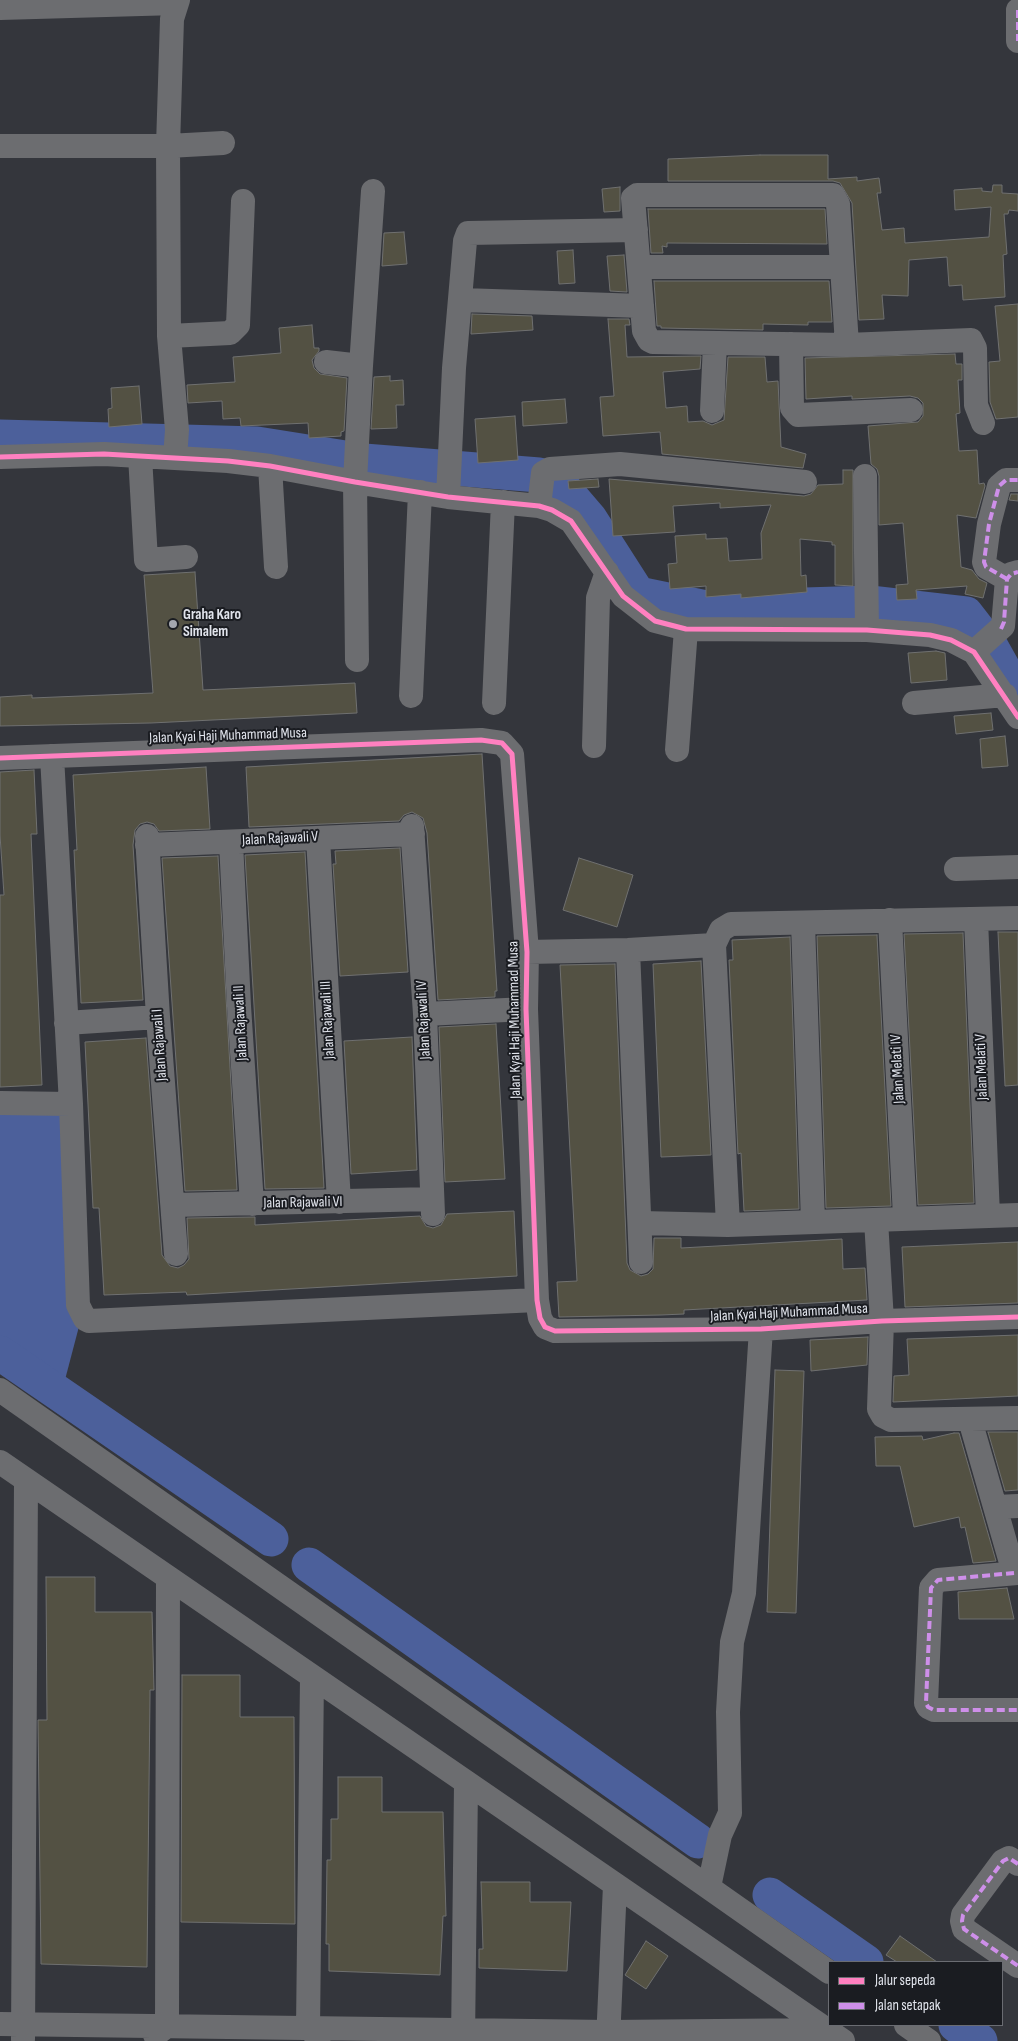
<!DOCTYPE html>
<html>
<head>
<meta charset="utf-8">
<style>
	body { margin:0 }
	#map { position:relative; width:1018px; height:2041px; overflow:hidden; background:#34363c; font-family:"Sofia Sans Condensed",sans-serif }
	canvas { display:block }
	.legend { position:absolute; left:828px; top:1961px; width:175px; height:65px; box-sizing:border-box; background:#1a1c21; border:1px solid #6a6c72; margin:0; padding:6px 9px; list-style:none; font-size:15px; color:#e1e4ec }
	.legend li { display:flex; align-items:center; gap:10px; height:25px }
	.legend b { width:25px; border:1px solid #6a6c72 }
</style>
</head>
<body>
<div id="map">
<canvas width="1018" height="2041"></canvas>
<ul class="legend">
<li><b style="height:6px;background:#ff80c0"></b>Jalur sepeda</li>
<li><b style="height:6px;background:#ce8fe9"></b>Jalan setapak</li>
</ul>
</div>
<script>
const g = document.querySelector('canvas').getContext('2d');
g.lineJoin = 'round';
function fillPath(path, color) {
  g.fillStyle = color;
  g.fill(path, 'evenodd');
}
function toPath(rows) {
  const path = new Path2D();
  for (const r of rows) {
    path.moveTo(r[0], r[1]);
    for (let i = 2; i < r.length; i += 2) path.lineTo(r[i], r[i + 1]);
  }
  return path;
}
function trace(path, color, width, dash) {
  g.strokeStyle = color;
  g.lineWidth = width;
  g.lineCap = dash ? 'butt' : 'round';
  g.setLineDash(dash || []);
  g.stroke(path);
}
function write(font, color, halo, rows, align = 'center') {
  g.font = font + ' "Sofia Sans Condensed",sans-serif';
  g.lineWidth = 4;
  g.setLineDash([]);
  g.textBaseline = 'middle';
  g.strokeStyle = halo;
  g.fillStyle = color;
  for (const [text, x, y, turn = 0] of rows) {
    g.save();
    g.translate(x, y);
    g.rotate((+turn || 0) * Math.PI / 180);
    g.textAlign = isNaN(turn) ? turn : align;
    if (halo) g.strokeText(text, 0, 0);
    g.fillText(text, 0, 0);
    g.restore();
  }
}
fillPath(toPath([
	[0,1103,71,1104,82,1315,61,1395,0,1353]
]), '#4c609b');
trace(toPath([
	[0,437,257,444,364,461,539,475,566,491,590,519,638,594,706,608,870,603,966,614,990,645,1018,695],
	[0,1353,271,1539],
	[309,1565,698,1841],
	[770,1895,866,1962],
	[956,2025,980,2041]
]), '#4c609b', 35);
const building = toPath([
	[760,155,828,155,828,179,857,177,857,181,879,178,881,193,877,193,882,230,904,228,905,243,989,237,991,207,955,210,954,190,982,188,982,191,992,192,993,185,1002,185,1002,193,1018,194,1018,211,1009,210,1008,214,1004,214,1007,254,1003,255,1005,297,963,300,962,285,949,286,947,257,909,260,908,296,882,295,884,319,859,320,852,203,840,183,833,181,668,181,668,159,760,155],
	[620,187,620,211,604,212,602,189,620,187],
	[648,209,825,209,827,244,667,243,667,247,662,246,663,253,651,253,648,209],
	[404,232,407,264,382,266,384,233,404,232],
	[573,250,575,283,559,284,557,251,573,250],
	[624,255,627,292,610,291,607,256,624,255],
	[654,281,829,281,832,322,808,322,808,325,763,324,763,330,661,328,661,326,657,326,654,281],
	[1018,304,1018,417,996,419,990,402,989,362,1000,361,995,306,1018,304],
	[472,314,532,316,533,330,471,334,472,314],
	[608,319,629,319,630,325,625,325,627,357,701,356,700,369,663,372,666,408,687,406,688,422,703,421,712,425,724,420,728,357,765,357,767,382,778,381,781,447,806,454,803,468,662,454,660,432,603,436,600,397,614,396,608,319],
	[312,325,314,348,319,348,319,351,312,360,314,368,320,374,347,378,344,431,341,432,341,436,309,438,308,423,241,426,240,418,223,419,222,401,188,403,187,385,235,382,233,357,281,353,279,328,312,325],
	[955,354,956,364,962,364,962,380,958,380,960,413,956,414,959,451,977,450,979,484,984,483,985,486,976,518,957,515,961,567,972,570,979,579,987,583,983,598,965,594,967,586,916,590,917,599,897,600,896,585,908,584,903,523,879,525,879,476,877,469,871,464,868,426,918,422,923,416,923,403,918,398,910,396,852,399,852,396,806,399,805,358,955,354],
	[390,376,390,381,403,380,404,405,396,405,397,428,371,429,374,377,390,376],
	[139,386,142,424,109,427,108,409,112,408,111,388,139,386],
	[565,399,567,423,523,426,522,402,565,399],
	[515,416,518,460,478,463,475,419,515,416],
	[843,470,853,470,853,586,835,585,835,545,832,545,832,542,800,539,801,576,806,575,807,592,741,598,741,594,706,597,706,586,670,589,668,564,677,563,675,536,706,534,706,539,727,538,729,561,762,559,761,533,771,505,720,508,720,503,673,506,675,532,613,536,609,479,804,496,811,494,818,485,843,484,843,470],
	[598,479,599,487,569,489,568,481,598,479],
	[1011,494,1018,494,1018,501,1009,500,1011,494],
	[195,572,203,690,355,683,357,713,151,723,0,726,0,697,32,695,32,698,153,693,144,575,195,572],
	[936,651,945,653,947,680,911,683,908,653,936,651],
	[991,713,993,730,956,734,954,716,991,713],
	[1005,736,1008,766,982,768,980,739,1005,736],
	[482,754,497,991,495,991,495,997,438,1000,427,833,423,818,412,812,404,815,399,821,249,827,246,767,482,754],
	[206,767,210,829,159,831,154,824,147,822,140,824,135,830,133,845,143,1000,81,1003,74,850,77,850,73,775,206,767],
	[34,770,37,834,31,834,42,1085,0,1087,0,895,4,895,0,835,0,772,34,770],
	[400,848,408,972,340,976,333,864,336,864,335,851,400,848],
	[305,852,324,1188,265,1189,245,855,305,852],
	[218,856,237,1190,185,1191,162,858,218,856],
	[579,858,633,875,617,927,563,910,579,858],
	[998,932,1018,932,1018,1085,1005,1086,998,932],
	[963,933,974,1203,918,1205,904,934,963,933],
	[877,935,891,1206,826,1208,817,936,877,935],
	[790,937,799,1209,744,1211,741,1153,738,1154,729,960,733,960,732,940,790,937],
	[701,961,711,1155,661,1157,653,964,701,961],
	[615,964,627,1263,630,1270,641,1276,648,1274,653,1269,654,1238,681,1238,681,1248,842,1239,843,1269,865,1268,867,1300,684,1310,684,1314,661,1315,559,1317,557,1282,577,1281,560,965,615,964],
	[496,1024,505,1179,445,1182,439,1027,496,1024],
	[412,1037,417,1170,351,1174,344,1041,412,1037],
	[146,1038,162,1255,170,1266,178,1268,184,1265,189,1259,187,1218,255,1217,255,1225,420,1216,426,1226,433,1228,441,1225,447,1214,514,1211,517,1276,187,1295,186,1292,104,1295,99,1208,93,1208,85,1042,146,1038],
	[1018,1242,1018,1303,905,1307,902,1247,1018,1242],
	[1018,1335,1018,1396,893,1402,894,1376,909,1375,907,1339,1018,1335],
	[868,1337,867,1365,811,1371,810,1340,868,1337],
	[775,1370,804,1371,796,1613,767,1612,775,1370],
	[988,1432,1018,1432,1018,1490,1005,1491,988,1432],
	[954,1433,959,1433,996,1561,973,1563,965,1527,961,1528,959,1517,914,1527,900,1466,876,1466,875,1437,922,1436,923,1440,954,1433],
	[46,1577,95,1577,95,1612,152,1612,154,1690,150,1690,150,1695,147,1967,41,1964,38,1720,47,1720,46,1577],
	[1007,1588,1014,1619,959,1619,958,1592,1007,1588],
	[182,1675,240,1675,240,1717,294,1717,295,1924,181,1922,182,1675],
	[338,1777,382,1777,382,1812,443,1812,446,1916,443,1916,440,1975,329,1971,329,1944,326,1944,327,1860,331,1860,331,1819,338,1819,338,1777],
	[481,1882,530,1882,530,1902,571,1902,567,1971,479,1968,479,1949,483,1949,481,1882],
	[900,1936,937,1962,897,1962,886,1955,900,1936],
	[646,1941,668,1956,646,1989,625,1975,646,1941]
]);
fillPath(building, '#535143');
trace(building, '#6f7070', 1);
trace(toPath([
	[0,8,177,3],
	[1018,10,1018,41],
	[0,146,168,146,223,143],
	[640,267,842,267],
	[462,300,642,306],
	[169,336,230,333,238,325,243,201],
	[791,344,792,408,798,415,911,410],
	[847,345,838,204,833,195,637,195,633,198,644,331,649,340,653,342,847,345,971,340,975,348,976,405,983,423],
	[326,362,361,366,355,482,357,660],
	[361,366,373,191],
	[712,411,715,343],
	[140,456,146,560,186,557],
	[0,457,104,454,228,461,270,466,355,482,448,497,539,506,552,510,571,521,623,596,655,621,686,629,867,630,930,635,951,640,974,652,1018,717],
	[175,458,177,430,169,336,168,146,172,19,178,0],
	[270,466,276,567],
	[865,476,867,630],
	[448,497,454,368,465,241,468,233,636,230],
	[539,506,543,473,550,469,620,464,805,482],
	[1007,579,986,567,984,562,989,524,999,486,1006,480,1018,480],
	[974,652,1003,626,1007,579,1011,574,1018,572],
	[411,696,420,492],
	[494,703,503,502],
	[914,703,1005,695],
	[594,746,598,598,607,572],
	[677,750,686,629],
	[52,756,71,1104,78,1305,85,1319,89,1321,537,1300],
	[0,758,481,740,502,743,512,754,527,952,526,1009,537,1300,540,1318,545,1327,555,1331,761,1329,882,1321,1018,1317],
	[412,826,425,1014,433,1214],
	[147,836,158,1017,176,1254],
	[318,838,339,1202],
	[231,842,239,1006,252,1204],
	[147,845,413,834],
	[956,869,1018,867],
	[976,919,988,1216],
	[890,920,905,1217],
	[803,923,813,1222],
	[628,950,641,1262],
	[527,952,628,950,714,945],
	[425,1014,526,1009],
	[66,1023,158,1017],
	[0,1103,71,1104],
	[173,1205,432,1199],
	[876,1220,882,1321,879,1409,883,1416,891,1420,1018,1418],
	[641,1223,728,1225,1018,1215],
	[728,1225,714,945,721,930,731,924,1018,918],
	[0,1390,829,1972],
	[970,1420,1014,1573],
	[0,1462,843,2041],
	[996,1507,1018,1506],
	[1018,1573,938,1580,931,1588,926,1703,928,1707,934,1710,1018,1710],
	[312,1677,308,2028,319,2037],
	[1018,1864,1009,1858,1003,1861,963,1915,962,1921,964,1929,1018,1966],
	[709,1887,720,1835,730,1813,728,1712,732,1642,744,1593,761,1329],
	[0,2024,608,2032,825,2030],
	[906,2025,929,2041],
	[155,2035,167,2026,168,1578],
	[23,2039,26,1480],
	[463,2041,466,1784],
	[608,2041,615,1885]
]), '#6c6d70', 24);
trace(toPath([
	[1018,10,1018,41],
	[1007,579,986,567,984,562,989,524,999,486,1006,480,1018,480],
	[1001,629,1004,622,1007,579,1011,574,1018,572],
	[1014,1573,938,1580,931,1588,926,1703,928,1707,934,1710,1018,1710],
	[1018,1864,1009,1858,1003,1861,963,1915,962,1921,964,1929,1018,1966]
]), '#ce8fe9', 4, [8, 4]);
trace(toPath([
	[0,457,104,454,228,461,270,466,355,482,448,497,539,506,552,510,571,521,623,596,655,621,686,629,867,630,930,635,951,640,974,652,1018,717],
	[0,758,481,740,502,743,512,754,527,952,526,1009,537,1300,540,1318,545,1327,555,1331,761,1329,882,1321,1018,1317]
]), '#ff80c0', 5);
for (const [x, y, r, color] of [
	[173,624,5,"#a4a7ae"]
]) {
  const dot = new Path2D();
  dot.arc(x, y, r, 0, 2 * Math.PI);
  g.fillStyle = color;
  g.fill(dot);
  trace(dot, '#1a1c21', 2);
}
write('bold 15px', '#e1e4ec', '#1a1c21', [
	["Graha Karo",183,615],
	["Simalem",183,632]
], 'left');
write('15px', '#e1e4ec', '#1a1c21', [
	["Jalan Kyai Haji Muhammad Musa",228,736,-2],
	["Jalan Rajawali V",280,839,-3],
	["Jalan Rajawali III",328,1020,-93],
	["Jalan Rajawali IV",424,1020,-93],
	["Jalan Kyai Haji Muhammad Musa",515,1020,-91],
	["Jalan Rajawali II",241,1023,-93],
	["Jalan Rajawali I",160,1045,-94],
	["Jalan Melati V",982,1067,-92],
	["Jalan Melati IV",898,1069,-93],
	["Jalan Rajawali VI",303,1203,-1],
	["Jalan Kyai Haji Muhammad Musa",789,1313,-3]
]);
</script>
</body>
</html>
